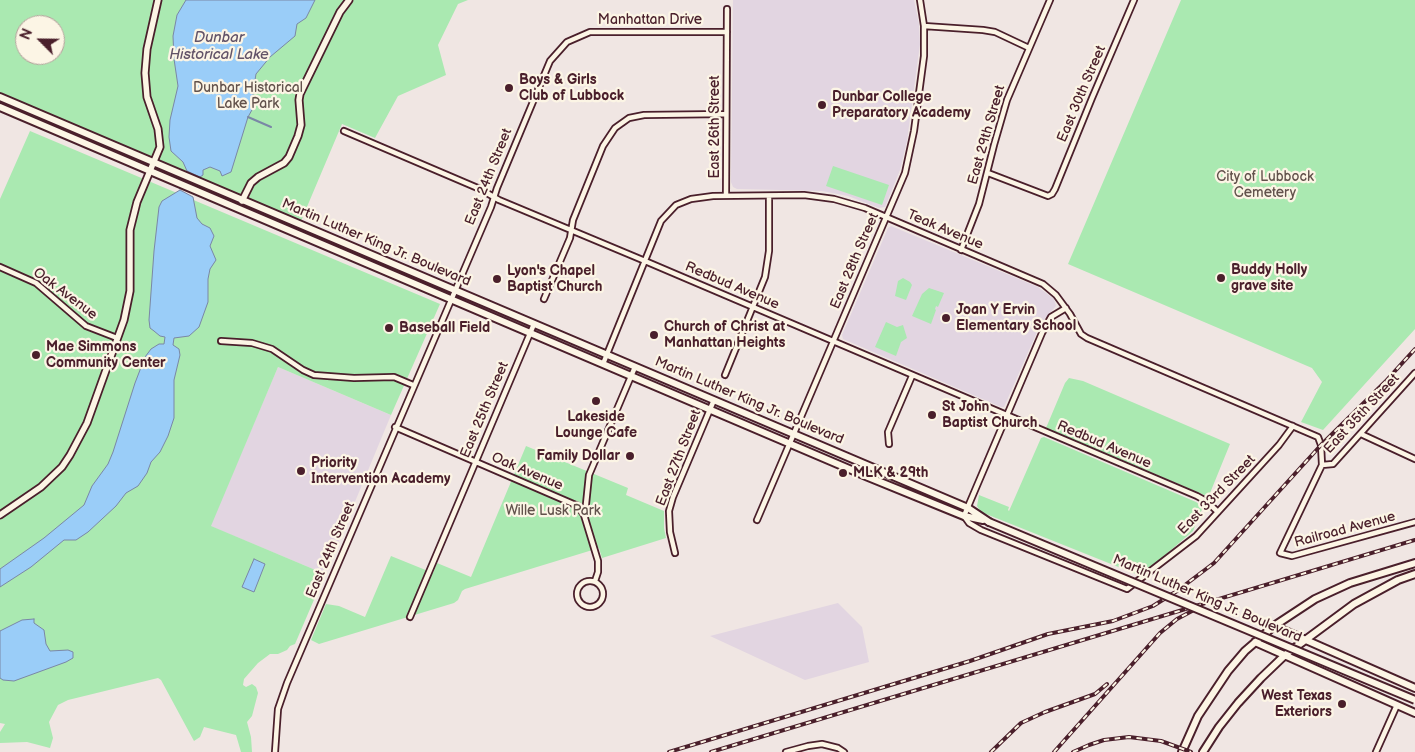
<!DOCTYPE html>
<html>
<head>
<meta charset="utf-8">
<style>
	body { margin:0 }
	#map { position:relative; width:1415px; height:752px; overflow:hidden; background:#f0e6e3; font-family:"Balsamiq Sans",sans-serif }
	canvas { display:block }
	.north { position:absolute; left:15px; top:15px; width:50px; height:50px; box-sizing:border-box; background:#fcf5e5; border:1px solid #b59f9b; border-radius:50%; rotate:293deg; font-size:14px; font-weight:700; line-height:20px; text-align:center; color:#4a1f2b }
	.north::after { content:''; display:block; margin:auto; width:18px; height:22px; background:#4a1f2b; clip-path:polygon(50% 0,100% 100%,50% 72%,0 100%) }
</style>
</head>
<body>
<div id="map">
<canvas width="1415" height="752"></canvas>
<div class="north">N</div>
</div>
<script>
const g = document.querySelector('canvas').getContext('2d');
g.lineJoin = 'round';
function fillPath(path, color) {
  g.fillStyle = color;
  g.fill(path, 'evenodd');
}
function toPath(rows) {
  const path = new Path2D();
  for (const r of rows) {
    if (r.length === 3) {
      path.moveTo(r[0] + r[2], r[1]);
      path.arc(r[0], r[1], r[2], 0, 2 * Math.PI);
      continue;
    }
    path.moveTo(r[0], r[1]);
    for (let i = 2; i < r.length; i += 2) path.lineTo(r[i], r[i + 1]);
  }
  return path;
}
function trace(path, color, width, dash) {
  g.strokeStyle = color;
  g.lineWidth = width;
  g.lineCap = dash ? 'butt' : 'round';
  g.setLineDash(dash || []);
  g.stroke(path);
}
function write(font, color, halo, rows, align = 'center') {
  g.font = font + ' "Balsamiq Sans",sans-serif';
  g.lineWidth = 4.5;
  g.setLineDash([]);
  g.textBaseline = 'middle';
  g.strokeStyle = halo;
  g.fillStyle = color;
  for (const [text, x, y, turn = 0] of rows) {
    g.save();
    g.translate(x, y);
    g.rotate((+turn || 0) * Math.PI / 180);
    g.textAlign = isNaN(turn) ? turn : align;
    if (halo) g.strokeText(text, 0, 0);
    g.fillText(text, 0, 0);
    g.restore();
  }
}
fillPath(toPath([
	[733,0,914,0,919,24,920,44,907,141,900,170,885,207,879,208,848,196,822,191,737,189,733,187,731,182],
	[891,226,1038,287,1054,299,1056,306,1041,323,1004,407,1001,407,843,339,842,335,888,228],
	[278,367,391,415,325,574,210,526],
	[838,603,862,627,869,662,805,680,710,636]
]), '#e2d5e1');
fillPath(toPath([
	[0,0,468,0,458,4,438,45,446,75,398,96,375,138,342,124,301,221,0,94],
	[25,25,55,25,55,55,25,55],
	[1181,0,1415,0,1415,329,1323,430,1301,422,1322,382,1312,368,1068,264],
	[30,131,440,304,391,415,278,367,211,526,325,574,295,644,290,646,287,650,278,654,270,654,258,663,244,679,243,685,246,687,252,684,256,687,258,693,252,716,247,722,251,737,252,752,241,752,236,735,204,727,200,737,194,741,161,680,158,678,68,700,58,705,49,722,53,738,50,748,27,742,0,743,0,732,5,724,0,723,0,199],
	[833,166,889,185,882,205,826,186],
	[903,278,910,282,912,285,906,300,895,296,898,281],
	[929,288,944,293,938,307,936,306,935,309,936,310,931,324,912,316,922,294],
	[886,322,897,327,903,325,907,338,901,342,896,356,875,347],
	[1069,378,1083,381,1230,444,1208,498,1202,494,1046,428,1065,383],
	[1044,437,1196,502,1203,507,1193,531,1141,576,981,512,977,506,979,495,1009,507,1008,510,1009,511,1041,438],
	[526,446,628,488,626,495,664,511,664,528,666,538,602,558,599,548,465,589,462,591,458,600,454,603,319,644,311,640,326,604,339,606,365,617,391,556,433,573,437,563,471,577]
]), '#aae9b1');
const water = toPath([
	[186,0,315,0,306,18,297,24,295,36,270,57,256,74,253,92,253,108,248,117,231,172,222,176,220,171,210,167,203,170,203,175,200,177,187,171,183,162,171,151,169,137,170,120,178,86,174,59,173,36,177,15,186,0],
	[180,190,193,197,197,218,202,224,210,228,214,236,210,246,216,260,210,269,208,279,208,302,199,327,189,336,174,338,173,345,179,349,180,355,174,380,174,418,168,436,160,452,151,462,147,473,138,486,126,493,116,506,88,532,76,540,64,540,31,567,0,587,0,569,44,538,84,505,92,486,108,464,113,452,135,383,145,357,151,349,159,344,164,344,165,337,160,336,154,331,150,328,149,320,154,251,159,207,162,201,180,190],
	[254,559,265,564,254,592,242,587,254,559],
	[34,619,34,623,44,630,46,644,50,651,68,650,73,652,73,658,66,662,14,681,3,680,0,678,0,631,22,620,34,619]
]);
fillPath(water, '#9acdf8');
trace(water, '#7a87a6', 1);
trace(toPath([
	[248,117,271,127]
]), '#7a87a6', 2);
const minor = toPath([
	[924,26,983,30,995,32,1029,48],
	[344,131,480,189,499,200,645,261,1197,496,1206,501,1218,512],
	[988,173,1048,196,1052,194,1055,189,1092,98,1134,0],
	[726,196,727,9],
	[961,250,979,204,994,145,1007,100,1050,0],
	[0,267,36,283,86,326,117,338],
	[544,299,570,238,573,220,603,146,615,128,629,118,644,115,726,114],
	[1066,308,1051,317,1042,333,964,516,969,523,981,530,1127,589,1196,536,1279,445,1293,426],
	[221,341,252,343,272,349,303,370,314,375,354,378,394,377,413,385],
	[603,364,661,221,676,205,691,199,713,196,804,195,834,199,865,208,1043,284,1056,295,1070,314,1081,334,1087,338,1318,437,1321,445,1322,465,1280,553,1292,556,1415,522],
	[725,375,765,277,769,251,769,196],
	[395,427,578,506,584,515,598,561,598,572,595,581],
	[1361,434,1415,459],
	[889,444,888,432,912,376],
	[1322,465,1333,464,1415,373],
	[585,514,589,475,635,367],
	[757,520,905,173,914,131,924,56,924,26,920,0],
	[675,553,670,532,669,511,673,497,714,400],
	[590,594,13],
	[410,617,534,324],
	[275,752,278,709,287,683,491,207,497,188,550,61,567,42,590,32,727,32],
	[786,752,808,746,822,744,838,748,844,752],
	[1376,752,1397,705]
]);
const tertiary = toPath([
	[242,201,251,183,258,177,284,163,289,157,298,136,301,125,299,100,300,94,340,12,349,0],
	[0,515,41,487,62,467,70,455,87,423,124,320,130,291,130,230,137,202,160,147,158,129,147,97,145,73,147,49,158,0]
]);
const secondary = toPath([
	[0,97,968,508,989,522],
	[0,107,868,477,964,516,983,520],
	[1274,626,1415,688],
	[1255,642,1415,713],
	[1182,752,1198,716,1228,671,1245,651,1274,626,1315,599,1350,583,1415,563],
	[1203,752,1219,727,1238,703,1261,678,1285,655,1354,604,1398,580,1415,574]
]);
trace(minor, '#4a1f2b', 8);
trace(tertiary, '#4a1f2b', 9);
trace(secondary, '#4a1f2b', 10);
trace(minor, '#fcf5e5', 4.5);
trace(tertiary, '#fcf5e5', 5.5);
trace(secondary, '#fcf5e5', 6);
const rail = toPath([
	[669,752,970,661,1048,634,1113,621,1153,606,1177,591,1214,563,1321,445,1385,382,1415,349],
	[711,752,1415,540],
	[991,752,1021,723,1045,712,1095,694,1107,684],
	[1054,752,1160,633,1177,619,1192,611],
	[1073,752,1089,745,1104,740,1129,737,1161,741,1191,752]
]);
trace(rail, '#4a1f2b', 4);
trace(rail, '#fcf5e5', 2, [5.5]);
const secondaryBridge = toPath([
	[989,522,1415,700]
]);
trace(secondaryBridge, '#4a1f2b', 10, []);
trace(secondaryBridge, '#fcf5e5', 6);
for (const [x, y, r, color] of [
	[509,88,5,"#4a1f2b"],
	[822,105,5,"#4a1f2b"],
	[1221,278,5,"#4a1f2b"],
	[497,279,5,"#4a1f2b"],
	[946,318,5,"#4a1f2b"],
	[389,328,5,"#4a1f2b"],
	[654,335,5,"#4a1f2b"],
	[36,355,5,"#4a1f2b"],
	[596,401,5,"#4a1f2b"],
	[932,415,5,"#4a1f2b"],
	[630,456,5,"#4a1f2b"],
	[301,471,5,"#4a1f2b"],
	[843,473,5,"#4a1f2b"],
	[1342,704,5,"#4a1f2b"]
]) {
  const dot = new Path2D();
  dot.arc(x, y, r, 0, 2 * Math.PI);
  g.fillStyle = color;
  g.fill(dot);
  trace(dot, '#fcf5e5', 2);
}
write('14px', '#4a1f2b', '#fcf5e5', [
	["Manhattan Drive",650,20],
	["East 30th Street",1082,94,-67],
	["East 26th Street",715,127,-90],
	["East 29th Street",987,135,-74],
	["East 24th Street",489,177,-68],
	["Teak Avenue",945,230,23],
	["Martin Luther King Jr. Boulevard",376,243,23],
	["East 28th Street",855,261,-67],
	["Redbud Avenue",732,286,23],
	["Oak Avenue",65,294,37],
	["Martin Luther King Jr. Boulevard",749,401,23],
	["East 25th Street",485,410,-67],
	["East 35th Street",1362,414,-47],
	["Redbud Avenue",1104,445,23],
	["East 27th Street",679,458,-69],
	["Oak Avenue",527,472,23],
	["East 33rd Street",1217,495,-46],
	["Railroad Avenue",1345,530,-15],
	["East 24th Street",331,550,-67],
	["Martin Luther King Jr. Boulevard",1207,599,23]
]);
write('bold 14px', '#4a1f2b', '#fcf5e5', [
	["Boys & Girls",519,80],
	["Club of Lubbock",519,96],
	["Dunbar College",832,97],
	["Preparatory Academy",832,113],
	["Buddy Holly",1231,270],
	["grave site",1231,286],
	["Lyon's Chapel",507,271],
	["Baptist Church",507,287],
	["Joan Y Ervin",956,310],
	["Elementary School",956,326],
	["Church of Christ at",664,327],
	["Manhattan Heights",664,343],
	["Baseball Field",399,328],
	["Mae Simmons",46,347],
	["Community Center",46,363],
	["St John",942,407],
	["Baptist Church",942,423],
	["Lakeside",596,417,"center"],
	["Lounge Cafe",596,433,"center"],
	["Family Dollar",620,456,"right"],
	["Priority",311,463],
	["Intervention Academy",311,479],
	["MLK & 29th",853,473],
	["West Texas",1332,696,"right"],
	["Exteriors",1332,712,"right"]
], 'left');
write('14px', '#62524c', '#fcf5e5', [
	["Dunbar Historical",248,88],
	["Lake Park",248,104],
	["City of Lubbock",1265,177],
	["Cemetery",1265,193],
	["Wille Lusk Park",553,511]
]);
write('italic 15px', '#625368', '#fcf5e5', [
	["Dunbar",219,38],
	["Historical Lake",219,55]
]);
</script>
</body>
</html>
